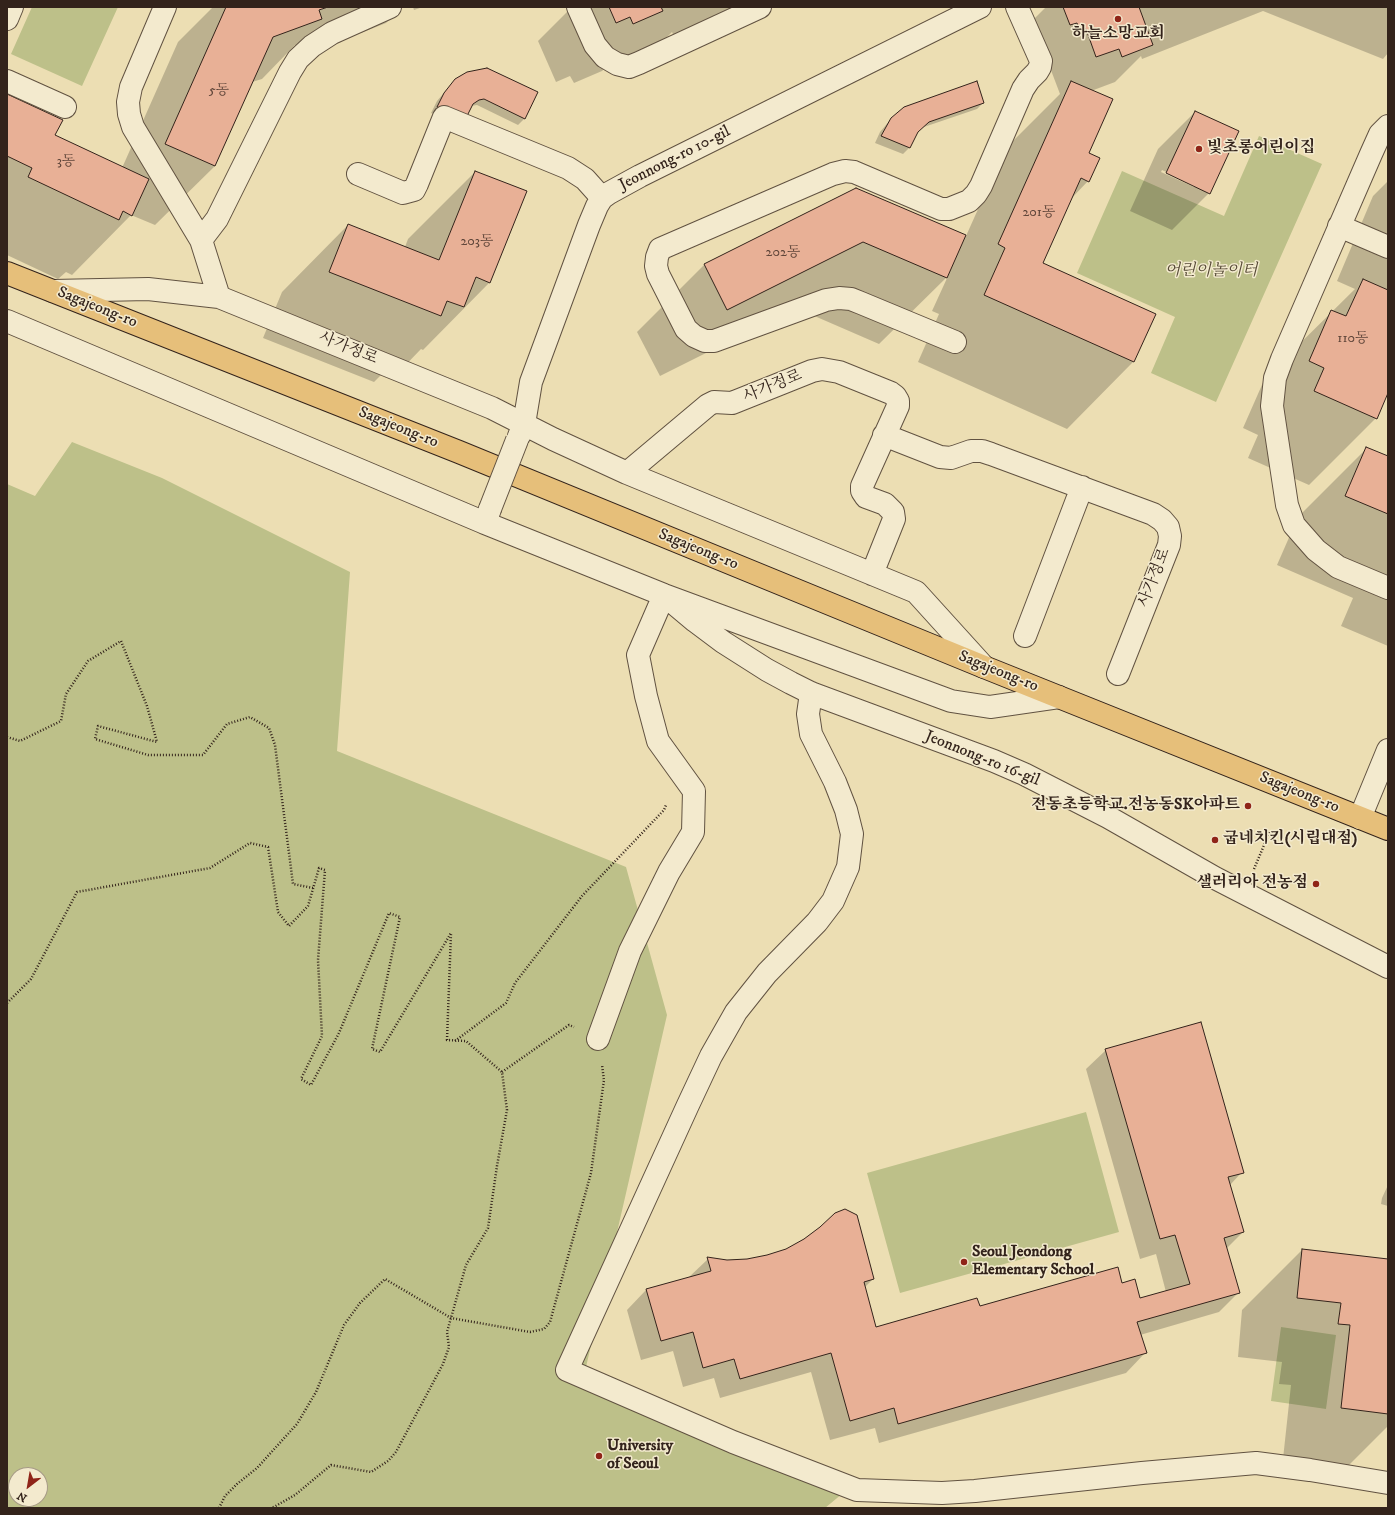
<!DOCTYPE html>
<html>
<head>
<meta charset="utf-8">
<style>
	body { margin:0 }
	#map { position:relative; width:1395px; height:1515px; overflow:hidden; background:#ecdeb3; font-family:"IM FELL DW Pica",serif }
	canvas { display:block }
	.frame { position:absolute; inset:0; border:8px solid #33231b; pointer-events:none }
	.north { position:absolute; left:8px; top:1467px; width:40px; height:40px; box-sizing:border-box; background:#f3eace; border:1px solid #a69a86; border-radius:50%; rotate:211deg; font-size:11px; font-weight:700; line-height:16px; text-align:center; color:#33231b }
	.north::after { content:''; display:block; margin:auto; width:14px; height:18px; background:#8f2418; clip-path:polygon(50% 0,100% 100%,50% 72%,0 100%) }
</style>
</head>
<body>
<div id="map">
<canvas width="1395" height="1515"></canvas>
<div class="frame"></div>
<div class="north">N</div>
</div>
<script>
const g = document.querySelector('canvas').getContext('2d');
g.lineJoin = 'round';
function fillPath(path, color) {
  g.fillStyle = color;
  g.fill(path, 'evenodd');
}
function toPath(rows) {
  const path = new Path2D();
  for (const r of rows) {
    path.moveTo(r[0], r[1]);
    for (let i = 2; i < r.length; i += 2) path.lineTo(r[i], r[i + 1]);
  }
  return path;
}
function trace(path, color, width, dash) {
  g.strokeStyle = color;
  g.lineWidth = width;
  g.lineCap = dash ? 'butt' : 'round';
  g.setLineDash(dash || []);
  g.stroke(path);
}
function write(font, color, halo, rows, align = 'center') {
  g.font = font + ' "IM FELL DW Pica","Noto Serif KR",serif';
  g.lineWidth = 3;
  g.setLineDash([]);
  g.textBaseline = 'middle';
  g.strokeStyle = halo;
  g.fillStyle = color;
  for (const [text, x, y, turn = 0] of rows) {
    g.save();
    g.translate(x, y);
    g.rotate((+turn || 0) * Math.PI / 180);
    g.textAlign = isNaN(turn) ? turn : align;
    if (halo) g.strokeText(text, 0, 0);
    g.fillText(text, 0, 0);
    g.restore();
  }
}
fillPath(toPath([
	[32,7,118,7,82,86,11,54],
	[1259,136,1322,164,1216,402,1151,373,1175,317,1077,273,1122,171,1224,216],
	[72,442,162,478,350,572,337,751,626,867,667,1015,586,1367,854,1484,825,1508,7,1508,7,484,35,496],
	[16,1475,40,1475,40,1499,16,1499],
	[1086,1112,1119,1232,900,1293,867,1173],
	[1281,1327,1336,1335,1326,1409,1271,1401]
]), '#bdc089');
fillPath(toPath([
	[213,7,402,7,386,23,361,33,358,25,341,42,313,54,297,51,295,45,262,79,252,82,215,166,155,225,131,215,72,275,66,272,58,279,7,255,7,96,54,136,122,168,178,42],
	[413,7,423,7,414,10],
	[572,7,755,7,676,41,672,32,659,45,615,64,613,60,602,71,574,83,570,76,556,82,538,41],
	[1046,7,1388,7,1388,53,1383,59,1263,11,1142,59,1141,56,1115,82,1091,91,1087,153,1088,181,1070,200,1042,263,1155,314,1133,362,1067,429,918,362,939,314,932,311,948,276,879,344,796,308,660,376,637,332,704,265,856,189,966,236,1005,149,1060,94,1049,65,1022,31],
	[487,69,525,118,518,125,477,105,471,106,459,124,431,113,437,101,449,87,467,73],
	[983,103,977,109,921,128,916,132,909,148,903,154,875,143,880,132,891,119,905,108],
	[1195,112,1209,193,1172,230,1130,211,1158,149],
	[1162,170,1194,185,1194,187,1161,172],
	[475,172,525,192,489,283,423,350,421,349,397,374,386,370,374,382,263,338,282,292,348,225,405,247,408,239],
	[1388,181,1388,391,1376,418,1309,485,1248,458,1258,435,1243,428,1265,378,1355,289,1337,281,1373,196],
	[1367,448,1388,457,1388,646,1341,626,1353,598,1277,565,1298,517],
	[1106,1050,1242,1172,1230,1185,1243,1232,1226,1249,1239,1292,1219,1312,1140,1335,1145,1353,1126,1373,879,1443,875,1428,830,1440,811,1372,720,1398,714,1378,683,1387,673,1351,641,1360,627,1310,646,1290,688,1278,708,1259,873,1279,864,1288,876,1328,979,1307,1122,1284,1139,1299,1166,1292,1156,1254,1140,1259,1086,1069],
	[1388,1185,1388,1206,1381,1204,1382,1198],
	[1302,1250,1388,1260,1388,1426,1340,1474,1282,1468,1291,1385,1279,1384,1282,1362,1238,1357,1242,1310]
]), '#0003');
const building = toPath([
	[226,7,328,7,319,10,322,19,273,37,215,166,165,144,226,7],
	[609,7,661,7,663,11,633,24,630,17,616,23,609,7],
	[1063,7,1139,7,1153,45,1122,57,1119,49,1096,57,1086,29,1080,31,1077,23,1070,25,1063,7],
	[487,68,538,92,525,119,484,99,479,100,473,104,466,118,437,107,444,93,455,79,467,72,487,68],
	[977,81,984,103,929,122,918,132,910,148,881,136,891,118,904,107,977,81],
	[1071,81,1113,99,1089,153,1100,158,1089,182,1081,178,1043,263,1156,314,1134,362,984,295,1005,248,998,244,1071,81],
	[7,94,63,120,55,135,149,179,132,216,123,211,119,220,28,177,32,168,7,156,7,94],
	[1195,111,1239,131,1210,194,1166,173,1195,111],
	[475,171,527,191,490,283,476,277,464,307,447,301,441,316,329,272,348,224,439,260,475,171],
	[856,188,966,235,947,278,863,242,727,310,704,264,856,188],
	[1363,279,1388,290,1388,393,1377,419,1314,391,1324,368,1309,361,1331,310,1346,316,1363,279],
	[1366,447,1388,456,1388,514,1345,496,1366,447],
	[1201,1022,1244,1173,1228,1177,1244,1232,1224,1238,1240,1293,1137,1322,1147,1353,898,1424,894,1408,850,1421,831,1353,740,1379,734,1359,703,1368,693,1332,661,1341,646,1289,711,1271,707,1257,727,1260,747,1259,767,1255,786,1249,804,1239,820,1227,835,1213,845,1209,857,1215,874,1279,864,1282,876,1327,977,1298,980,1306,1118,1267,1122,1283,1135,1279,1140,1298,1190,1284,1175,1235,1160,1239,1105,1049,1201,1022],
	[1302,1249,1388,1259,1388,1414,1341,1408,1350,1325,1338,1324,1341,1303,1297,1298,1302,1249]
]);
fillPath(building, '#e8b096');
trace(building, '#33231b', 1);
const minor = toPath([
	[165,7,131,87,128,102,129,114,133,127,201,240,219,297],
	[578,7,595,45,605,57,617,64,629,67,639,63,760,7],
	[7,19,12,7],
	[7,81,65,107],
	[1388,126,1380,134,1371,154,1282,359,1275,378,1272,406,1287,505,1294,525,1316,550,1338,567,1388,588],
	[358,174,403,193,414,190,417,184,444,117,568,168,585,179,602,198],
	[1339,226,1388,247],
	[201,240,217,219,290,72,298,59,312,46,332,33,390,7],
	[53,291,148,289,219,297,492,408,553,439,627,473,916,592,984,667],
	[7,321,485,523],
	[955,342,861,303,851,299,839,298,826,300,714,341,705,341,694,336,686,329,658,274,656,266,657,257,660,249,833,174,845,171,854,172,941,209,949,209,969,201,976,194,981,186,1023,89,1029,80,1037,72,1040,67,1041,61,1017,7],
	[884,435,940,457,951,458,971,451,982,451,991,454,1153,514,1162,520,1168,527,1170,536,1169,545,1118,674],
	[519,436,524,424,531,382,589,225,597,206,602,198,609,193,640,176,980,7],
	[627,473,708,405,714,402,732,403,812,371,822,369,839,372,891,393,895,396,898,401,898,406,862,486,862,491,866,497,885,504,893,512,894,519,872,574],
	[490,509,485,523,664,595,951,701,990,707,1059,697],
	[664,595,695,621,723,642,767,670,791,683,811,693,994,761,1024,774,1108,817,1215,878,1388,967],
	[1025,636,1082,487],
	[811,693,808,714,811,734,835,782,846,810,852,834,848,867,833,901,817,922,767,973,736,1012,711,1056,688,1105,567,1370,733,1442,857,1490,942,1493,975,1491,1142,1473,1256,1463,1310,1470,1388,1483],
	[1360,818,1388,750],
	[598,1039,630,951,669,872,693,832,694,791,658,741,646,696,638,655,664,595]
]);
const major = toPath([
	[7,273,459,452,984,667,1388,829]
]);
trace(minor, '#615241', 24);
trace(major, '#33231b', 24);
trace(toPath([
	[7,737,20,741,61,721,66,694,88,661,121,641,147,706,157,742,98,726,95,739,148,755,203,755,227,724,250,717,269,728,275,745,293,884,313,888],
	[1254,869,1270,831],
	[7,1003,31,979,77,892,210,868,250,843,268,847,278,912,289,926,308,906,319,868,325,870,318,960,322,1036,301,1079,311,1085,339,1033,389,913,400,917,372,1049,380,1052,451,933,447,1040,466,1041,502,1072,507,1110,497,1166,488,1228,466,1265,447,1332,449,1347,443,1364,396,1452,388,1461,371,1472,331,1465,295,1495,272,1508],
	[455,1041,506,1003,515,983,582,896,664,810,666,805],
	[502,1072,569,1025,574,1027],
	[219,1508,225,1496,237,1484,257,1468,297,1424,316,1392,344,1325,360,1303,385,1279,451,1318,530,1332,544,1329,550,1322,591,1173,604,1080,602,1065]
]), '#33231b', 2.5, [1, 2]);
trace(minor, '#f3eace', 22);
trace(major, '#e6bf7a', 22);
const minorBridge = toPath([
	[490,509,517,440]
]);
trace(minorBridge, '#615241', 24, []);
trace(minorBridge, '#f3eace', 22);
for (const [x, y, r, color] of [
	[1118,19,4,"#8f2418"],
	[1199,149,4,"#8f2418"],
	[1248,806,4,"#8f2418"],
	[1215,840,4,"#8f2418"],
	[1316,884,4,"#8f2418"],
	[964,1262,4,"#8f2418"],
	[599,1456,4,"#8f2418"]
]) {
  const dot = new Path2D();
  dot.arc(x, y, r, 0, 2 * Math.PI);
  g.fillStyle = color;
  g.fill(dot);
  trace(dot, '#f3eace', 1.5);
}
write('14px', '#60463a', null, [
	["5동",219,91],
	["3동",66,162],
	["201동",1039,213],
	["203동",477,242],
	["202동",783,253],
	["110동",1353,339]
]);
write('bold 16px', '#33231b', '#f3eace', [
	["하늘소망교회",1118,35,"center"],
	["빛초롱어린이집",1207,149],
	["전동초등학교.전농동SK아파트",1240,806,"right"],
	["굽네치킨(시립대점)",1223,840],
	["샐러리아 전농점",1308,884,"right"],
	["Seoul Jeondong",972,1253],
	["Elementary School",972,1271],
	["University",607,1447],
	["of Seoul",607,1465]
], 'left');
write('16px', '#33231b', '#f3eace', [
	["Jeonnong-ro 10-gil",675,159,-27],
	["Sagajeong-ro",97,308,22],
	["사가정로",348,349,22],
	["사가정로",773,387,-22],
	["Sagajeong-ro",398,428,22],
	["Sagajeong-ro",698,550,22],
	["사가정로",1155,578,-69],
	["Sagajeong-ro",998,672,22],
	["Jeonnong-ro 16-gil",982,759,22],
	["Sagajeong-ro",1299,793,22]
]);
write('italic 16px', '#564a36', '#f3eace', [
	["어린이놀이터",1211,272]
]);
</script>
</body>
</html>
